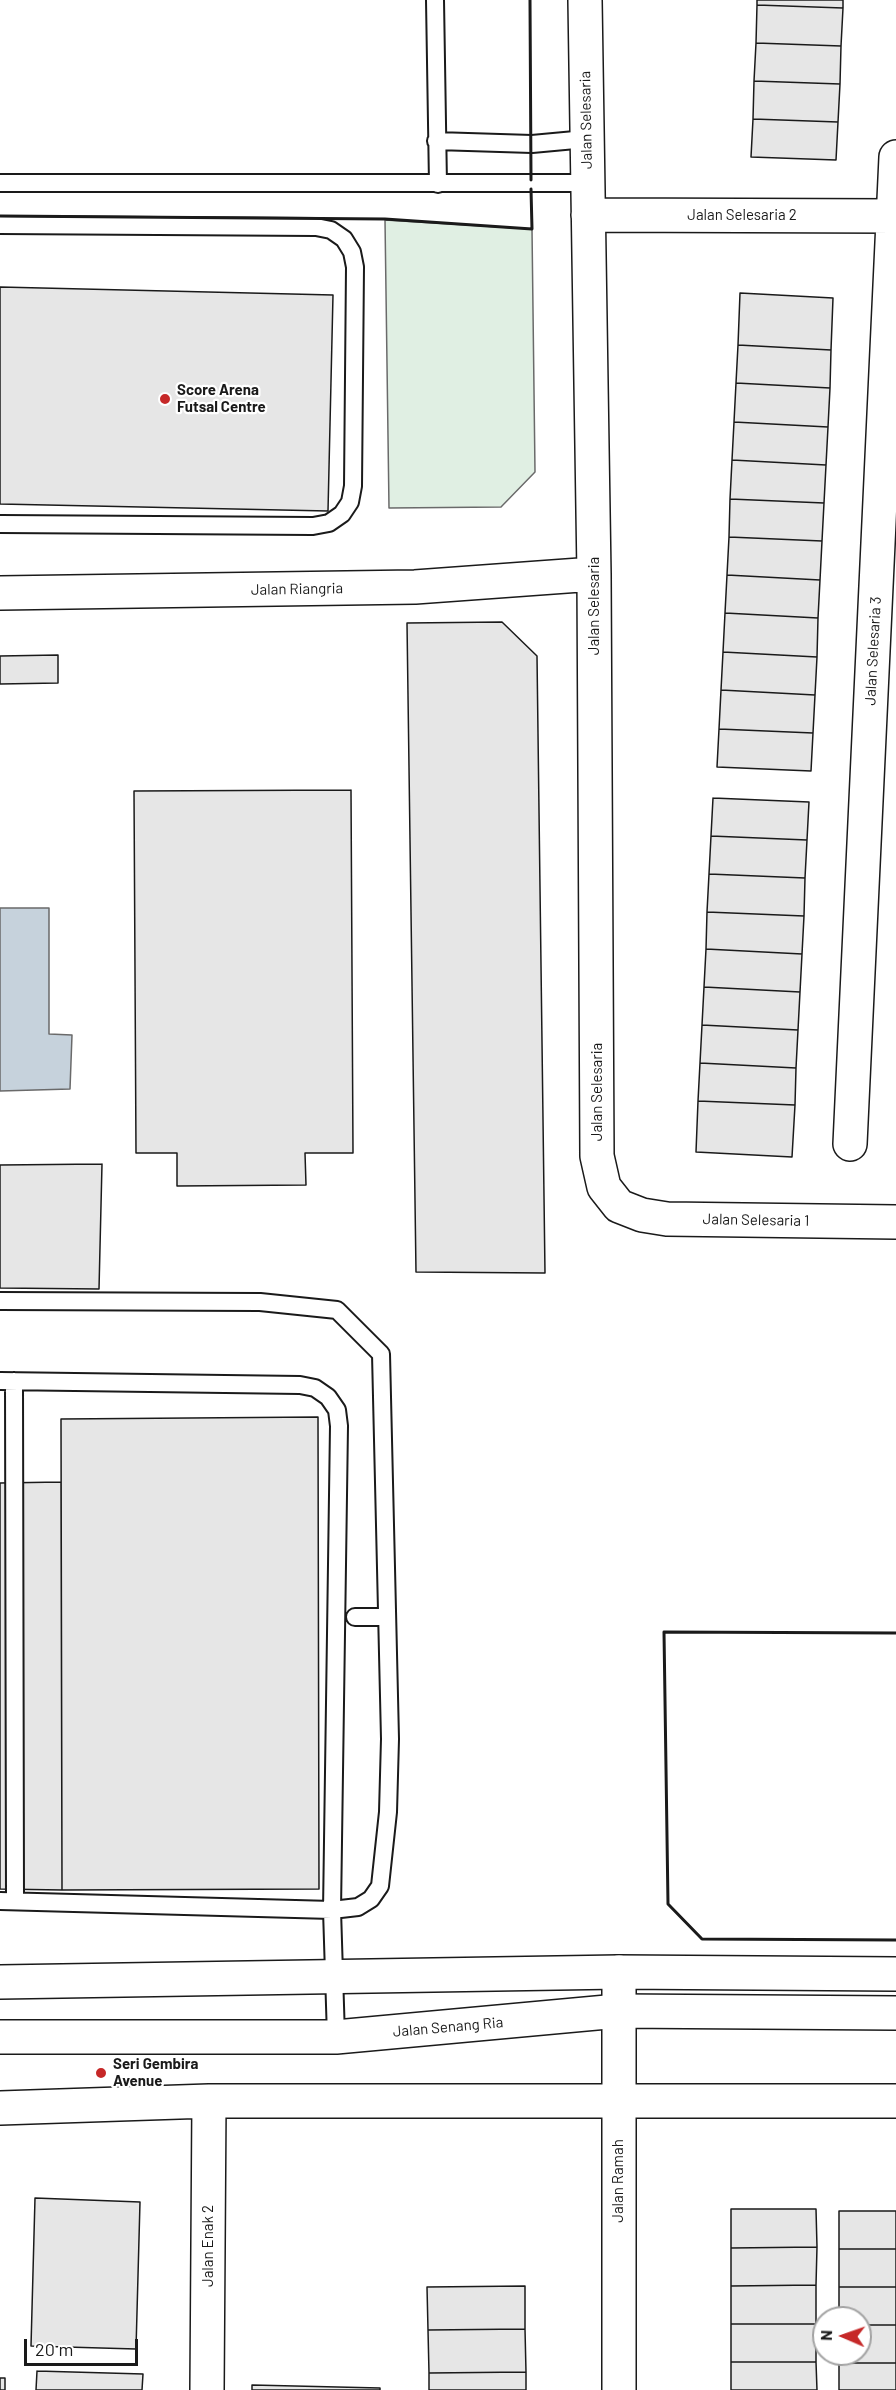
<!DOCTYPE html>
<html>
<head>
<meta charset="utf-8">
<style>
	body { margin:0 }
	#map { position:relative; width:896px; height:2390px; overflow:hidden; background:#fff; font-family:Barlow,sans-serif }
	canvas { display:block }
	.north { position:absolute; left:812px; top:2306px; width:60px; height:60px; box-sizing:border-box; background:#fff; border:2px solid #a3a3a3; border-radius:50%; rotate:272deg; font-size:16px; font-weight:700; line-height:24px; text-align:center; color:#1a1a1a }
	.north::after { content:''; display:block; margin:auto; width:21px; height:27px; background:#c62828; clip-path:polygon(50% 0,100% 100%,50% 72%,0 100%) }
	.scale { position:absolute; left:24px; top:2339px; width:114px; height:27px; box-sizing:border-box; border:3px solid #1a1a1a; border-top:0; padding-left:8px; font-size:18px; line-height:21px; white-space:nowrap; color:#1a1a1a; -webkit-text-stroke:4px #fff; paint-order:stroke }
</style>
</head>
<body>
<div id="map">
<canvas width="896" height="2390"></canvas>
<div class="north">N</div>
<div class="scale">20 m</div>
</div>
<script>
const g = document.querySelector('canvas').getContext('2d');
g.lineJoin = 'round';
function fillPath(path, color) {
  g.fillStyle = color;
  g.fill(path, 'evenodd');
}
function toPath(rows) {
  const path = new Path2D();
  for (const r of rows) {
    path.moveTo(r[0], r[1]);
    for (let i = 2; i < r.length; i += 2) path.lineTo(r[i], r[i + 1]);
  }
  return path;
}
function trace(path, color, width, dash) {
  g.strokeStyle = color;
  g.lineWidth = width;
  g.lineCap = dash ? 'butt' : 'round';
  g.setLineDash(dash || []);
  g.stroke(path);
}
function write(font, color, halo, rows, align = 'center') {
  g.font = font + ' Barlow,sans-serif';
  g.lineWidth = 4.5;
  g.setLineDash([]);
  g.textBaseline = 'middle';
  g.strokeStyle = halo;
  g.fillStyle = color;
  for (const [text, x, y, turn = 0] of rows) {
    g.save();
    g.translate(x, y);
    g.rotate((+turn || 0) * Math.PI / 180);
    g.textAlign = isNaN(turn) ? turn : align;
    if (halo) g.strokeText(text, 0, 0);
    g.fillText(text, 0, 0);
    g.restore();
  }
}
const green = toPath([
	[385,220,532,229,535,472,501,507,389,508,385,220]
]);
fillPath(green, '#e0efe3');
trace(green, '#6a6a6a', 1.5);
const water = toPath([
	[0,908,49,908,49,1034,72,1035,70,1089,0,1091,0,908]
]);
fillPath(water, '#c6d2dc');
trace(water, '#6a6a6a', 1.5);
const building = toPath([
	[757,0,843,0,843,8,757,5,757,0],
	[757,5,843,8,841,46,756,43,757,5],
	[756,43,841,46,840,84,754,81,756,43],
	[754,81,840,84,838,122,753,119,754,81],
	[753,119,838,122,836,160,751,157,753,119],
	[0,287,333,295,328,511,0,504,0,287],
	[740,293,833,298,831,350,738,345,740,293],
	[738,345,831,350,830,388,736,383,738,345],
	[736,383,830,388,828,427,734,422,736,383],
	[734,422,828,427,826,465,732,460,734,422],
	[732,460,826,465,824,503,730,499,732,460],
	[730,499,824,503,822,541,729,537,730,499],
	[729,537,822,541,820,580,727,575,729,537],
	[727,575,820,580,818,618,725,613,727,575],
	[725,613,818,618,817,657,723,652,725,613],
	[502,622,537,656,545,1273,416,1272,407,623,502,622],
	[723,652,817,657,815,695,721,690,723,652],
	[58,655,58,683,0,684,0,656,58,655],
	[721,690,815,695,813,733,719,729,721,690],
	[719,729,813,733,811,771,717,767,719,729],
	[351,790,353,1153,305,1153,306,1185,177,1186,177,1153,136,1153,134,791,351,790],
	[713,798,809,802,807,840,711,836,713,798],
	[711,836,807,840,805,878,709,874,711,836],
	[709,874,805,878,804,916,707,912,709,874],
	[707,912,804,916,802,954,706,949,707,912],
	[706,949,802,954,800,992,704,987,706,949],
	[704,987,800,992,798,1030,702,1025,704,987],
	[702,1025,798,1030,796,1068,700,1063,702,1025],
	[700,1063,796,1068,795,1105,698,1101,700,1063],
	[698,1101,795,1105,792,1157,696,1152,698,1101],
	[102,1164,99,1289,0,1288,0,1165,102,1164],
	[318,1417,319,1889,62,1890,61,1419,318,1417],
	[61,1482,62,1890,0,1889,0,1483,61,1482],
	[35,2198,140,2202,136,2349,31,2346,35,2198],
	[731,2209,816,2209,817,2247,731,2248,731,2209],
	[839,2211,896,2211,896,2249,839,2249,839,2211],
	[817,2247,816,2285,731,2286,731,2248,817,2247],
	[839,2249,896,2249,896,2287,839,2287,839,2249],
	[816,2285,816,2324,731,2324,731,2286,816,2285],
	[525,2286,525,2329,428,2330,427,2287,525,2286],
	[839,2287,896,2287,896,2325,860,2325,860,2318,839,2318,839,2287],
	[731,2324,816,2324,816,2362,731,2362,731,2324],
	[860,2325,896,2325,896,2363,839,2363,839,2354,860,2354,860,2325],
	[525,2329,526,2372,429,2373,428,2330,525,2329],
	[731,2362,816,2362,817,2390,731,2390,731,2362],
	[839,2363,896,2363,896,2390,839,2390,839,2363],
	[37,2371,143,2374,142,2390,36,2390,37,2371],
	[526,2372,526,2390,429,2390,429,2373,526,2372],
	[0,2378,5,2378,5,2390,0,2390,0,2378],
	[252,2385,380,2388,380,2390,252,2390,252,2385]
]);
fillPath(building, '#e6e6e6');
trace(building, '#1a1a1a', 1.5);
const lane = toPath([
	[435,0,438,184],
	[436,141,532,144,586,139],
	[0,183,587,183],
	[0,225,316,227,331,230,344,239,352,252,355,267,353,486,350,502,342,514,329,523,313,526,0,524],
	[0,1301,260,1302,337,1310,381,1354,390,1739,388,1812,380,1886,371,1899,358,1907,332,1910,336,2037],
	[0,1381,300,1385,315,1388,328,1397,337,1410,339,1426,332,1910,0,1901],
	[14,1381,15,1901],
	[355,1617,386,1617]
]);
const street = toPath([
	[585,0,594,574,597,1156,604,1187,619,1206,642,1215,667,1219,896,1222],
	[588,215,896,216],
	[0,593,415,587,594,574],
	[850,1144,896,157],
	[0,2108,209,2101,896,2101],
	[207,2390,209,2101],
	[619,2390,619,1972]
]);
const secondary = toPath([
	[0,1982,619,1972,896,1974],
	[0,2037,336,2037,618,2011,896,2013]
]);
trace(lane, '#1a1a1a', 20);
trace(street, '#1a1a1a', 36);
trace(secondary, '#1a1a1a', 36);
trace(lane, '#fff', 16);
trace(street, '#fff', 33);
trace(secondary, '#fff', 33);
trace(toPath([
	[530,0,531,180],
	[0,216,385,219,532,229,531,189],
	[896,1633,664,1632,668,1904,702,1939,896,1940]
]), '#1a1a1a', 3);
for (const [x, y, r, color] of [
	[165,399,6,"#c62828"],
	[101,2073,6,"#c62828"]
]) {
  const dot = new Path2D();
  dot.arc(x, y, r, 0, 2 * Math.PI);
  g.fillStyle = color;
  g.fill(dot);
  trace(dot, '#fff', 2);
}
write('15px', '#1a1a1a', '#fff', [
	["Jalan Selesaria",586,120,-91],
	["Jalan Selesaria 2",742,215],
	["Jalan Riangria",297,589,-1],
	["Jalan Selesaria",594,606,-90],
	["Jalan Selesaria 3",873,651,-87],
	["Jalan Selesaria",597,1092,-90],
	["Jalan Selesaria 1",756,1220,1],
	["Jalan Senang Ria",448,2027,-5],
	["Jalan Ramah",618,2181,-90],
	["Jalan Enak 2",208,2246,-90]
]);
write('bold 15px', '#1a1a1a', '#fff', [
	["Score Arena",177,390],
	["Futsal Centre",177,407],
	["Seri Gembira",113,2064],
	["Avenue",113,2081]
], 'left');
</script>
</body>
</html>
